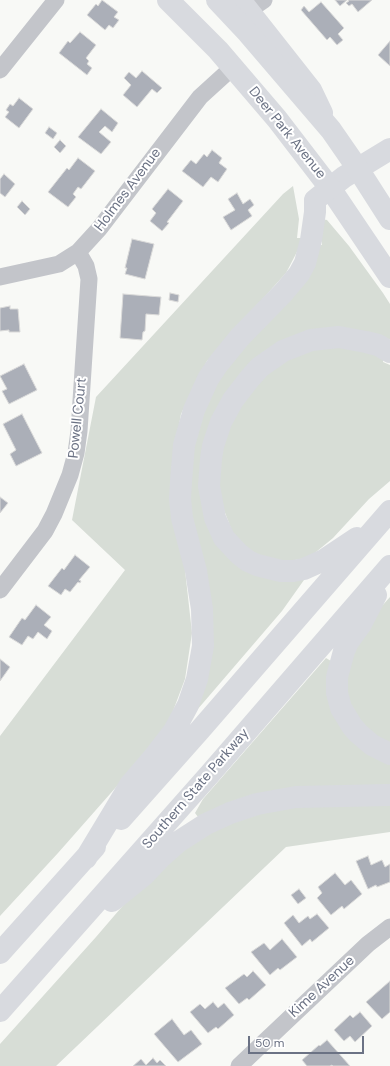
<!DOCTYPE html>
<html>
<head>
<meta charset="utf-8">
<style>
	body { margin:0 }
	#map { position:relative; width:390px; height:1066px; overflow:hidden; background:#f8f9f6; font-family:"DM Sans",sans-serif }
	canvas { display:block }
	.scale { position:absolute; left:248px; top:1036px; width:116px; height:18px; box-sizing:border-box; border:2px solid #6b7284; border-top:0; padding-left:5px; font-size:12px; line-height:14px; white-space:nowrap; color:#6b7284; -webkit-text-stroke:3px #fff; paint-order:stroke }
</style>
</head>
<body>
<div id="map">
<canvas width="390" height="1066"></canvas>
<div class="scale">50 m</div>
</div>
<script>
const g = document.querySelector('canvas').getContext('2d');
g.lineJoin = 'round';
function fillPath(path, color) {
  g.fillStyle = color;
  g.fill(path, 'evenodd');
}
function toPath(rows) {
  const path = new Path2D();
  for (const r of rows) {
    path.moveTo(r[0], r[1]);
    for (let i = 2; i < r.length; i += 2) path.lineTo(r[i], r[i + 1]);
  }
  return path;
}
function trace(path, color, width, dash) {
  g.strokeStyle = color;
  g.lineWidth = width;
  g.lineCap = dash ? 'butt' : 'round';
  g.setLineDash(dash || []);
  g.stroke(path);
}
function write(font, color, halo, rows, align = 'center') {
  g.font = font + ' "DM Sans",sans-serif';
  g.lineWidth = 4;
  g.setLineDash([]);
  g.textBaseline = 'middle';
  g.strokeStyle = halo;
  g.fillStyle = color;
  for (const [text, x, y, turn = 0] of rows) {
    g.save();
    g.translate(x, y);
    g.rotate((+turn || 0) * Math.PI / 180);
    g.textAlign = isNaN(turn) ? turn : align;
    if (halo) g.strokeText(text, 0, 0);
    g.fillText(text, 0, 0);
    g.restore();
  }
}
fillPath(toPath([
	[293,186,299,219,297,238,301,238,299,248,286,273,207,361,181,414,171,471,172,511,184,561,192,633,185,679,170,719,147,752,58,853,0,916,0,736,125,570,72,520,96,397,283,194],
	[322,219,327,220,349,246,383,293,390,304,390,339,267,353,204,450,224,551,299,577,304,580,282,611,197,710,185,475,205,396,318,245,322,245,322,242,319,238],
	[319,346,360,346,384,355,383,362,390,365,390,481,369,499,333,538,310,557,281,563,253,554,235,539,216,489,219,451,234,413,255,382,281,361],
	[390,597,390,743,372,735,351,711,342,687,355,636],
	[326,658,331,661,328,685,390,763,390,786,198,817,195,813,203,799],
	[390,802,390,832,286,847,56,1066,0,1066,0,1044,96,937,162,860,201,834,253,814,304,804]
]), '#d7ddd6');
const building = toPath([
	[102,0,118,12,114,17,119,20,113,28,109,25,105,30,87,15,96,4,98,6,102,0],
	[335,0,347,0,340,6,335,0],
	[348,0,372,0,358,12,352,4,349,6,346,3,349,1,348,0],
	[321,2,344,28,338,34,343,40,337,45,330,37,327,40,301,10,304,6,309,12,321,2],
	[80,32,96,45,86,58,89,61,87,64,92,68,87,75,59,53,68,41,70,43,80,32],
	[390,41,390,66,378,55,390,41],
	[142,71,162,88,157,93,152,89,137,107,123,95,131,85,124,78,129,72,136,78,142,71],
	[19,98,33,109,19,128,5,117,9,112,6,110,10,104,13,106,19,98],
	[101,109,118,123,112,132,105,126,99,132,111,142,101,154,78,137,101,109],
	[49,127,57,133,53,139,45,133,49,127],
	[60,140,66,146,60,153,54,147,60,140],
	[212,150,222,158,219,163,227,169,218,182,211,177,203,187,182,171,191,160,196,164,204,154,207,157,212,150],
	[78,158,95,171,81,189,78,187,73,194,76,197,68,207,48,192,67,168,69,170,78,158],
	[4,174,15,184,5,197,0,193,0,179,4,174],
	[168,189,183,201,167,222,169,223,162,231,150,221,156,213,152,209,168,189],
	[237,193,243,204,250,199,254,205,248,210,252,216,231,230,223,217,235,210,228,199,237,193],
	[22,201,30,209,25,215,17,207,22,201],
	[132,239,154,244,145,279,125,274,127,268,125,268,132,239],
	[170,293,179,295,178,302,169,300,170,293],
	[123,294,161,297,159,315,146,314,145,331,143,332,142,340,120,338,123,294],
	[10,306,10,309,18,309,20,332,9,332,9,330,0,331,0,308,10,306],
	[24,364,37,390,9,404,2,391,7,389,0,376,24,364],
	[22,414,42,453,16,466,10,454,16,450,3,424,22,414],
	[0,497,8,503,0,513,0,497],
	[75,555,90,567,79,580,81,581,80,583,78,582,70,592,65,589,61,595,48,586,62,568,64,570,75,555],
	[36,605,51,617,44,625,52,631,47,639,38,632,33,639,28,636,22,645,9,637,22,618,25,620,36,605],
	[0,659,10,667,0,681,0,659],
	[368,856,371,865,382,860,385,867,390,864,390,882,377,887,376,885,368,889,356,861,368,856],
	[335,873,345,885,351,880,362,894,344,909,342,906,331,915,317,898,322,893,318,887,335,873],
	[299,889,306,898,298,904,291,895,299,889],
	[317,914,329,928,312,942,310,939,302,946,284,923,293,915,299,923,308,916,310,919,317,914],
	[282,939,297,957,280,970,278,968,270,975,251,952,264,943,270,950,282,939],
	[253,971,266,985,249,1000,247,998,239,1004,225,988,244,974,247,977,253,971],
	[390,981,390,1012,382,1019,366,1002,390,981],
	[213,1002,218,1008,224,1003,234,1015,218,1029,216,1027,208,1033,190,1012,200,1004,205,1009,213,1002],
	[360,1012,372,1026,355,1042,350,1036,344,1041,334,1030,350,1015,353,1018,360,1012],
	[172,1019,184,1035,191,1030,202,1044,178,1062,154,1034,172,1019],
	[327,1040,350,1066,333,1066,332,1065,330,1066,307,1066,302,1060,319,1045,320,1046,327,1040],
	[153,1058,157,1063,160,1060,166,1066,133,1066,141,1059,146,1065,153,1058]
]);
fillPath(building, '#abafb8');
trace(building, '#dadad9', 1);
trace(toPath([
	[248,11,264,0],
	[0,70,56,0],
	[0,277,59,264,78,252,99,229,200,97,233,67],
	[0,590,45,531,54,514,70,475,76,453,79,431,89,279,86,266,78,252],
	[239,1066,368,944,390,927]
]), '#c3c5ca', 17);
trace(toPath([
	[240,0,311,90,322,113],
	[330,188,344,177,390,149]
]), '#d8dadf', 22);
trace(toPath([
	[168,0,218,50,277,119,330,188,390,277],
	[217,0,248,33,331,130,358,169,390,219]
]), '#d8dadf', 22);
trace(toPath([
	[357,538,324,560,304,569,293,571,281,571,257,565,248,561,239,554,224,538,215,518,209,486,211,459,213,446,221,422,233,400,250,378,260,367,283,351,311,340,339,337,366,342,378,345,390,352],
	[376,595,361,624,348,642,344,651,337,677,337,693,341,708,352,726,358,733,372,745,390,754],
	[121,819,200,730,390,511],
	[86,858,130,785,154,757,174,731,188,705,197,679,203,646,202,609,196,571,182,518,180,499,181,481,184,445,194,410,208,379,218,364,240,337,283,293,299,274,305,263,311,240,315,212,315,200,330,188],
	[112,901,144,875,161,857,178,842,206,824,230,813,257,804,296,797,390,795],
	[0,953,95,847],
	[0,1011,209,775,390,566]
]), '#d8dadf', 22);
write('14px', '#6b7284', '#fff', [
	["Deer Park Avenue",287,133,51],
	["Holmes Avenue",128,190,-53],
	["Powell Court",78,418,-84],
	["Southern State Parkway",196,789,-49],
	["Kime Avenue",322,987,-43]
]);
</script>
</body>
</html>
